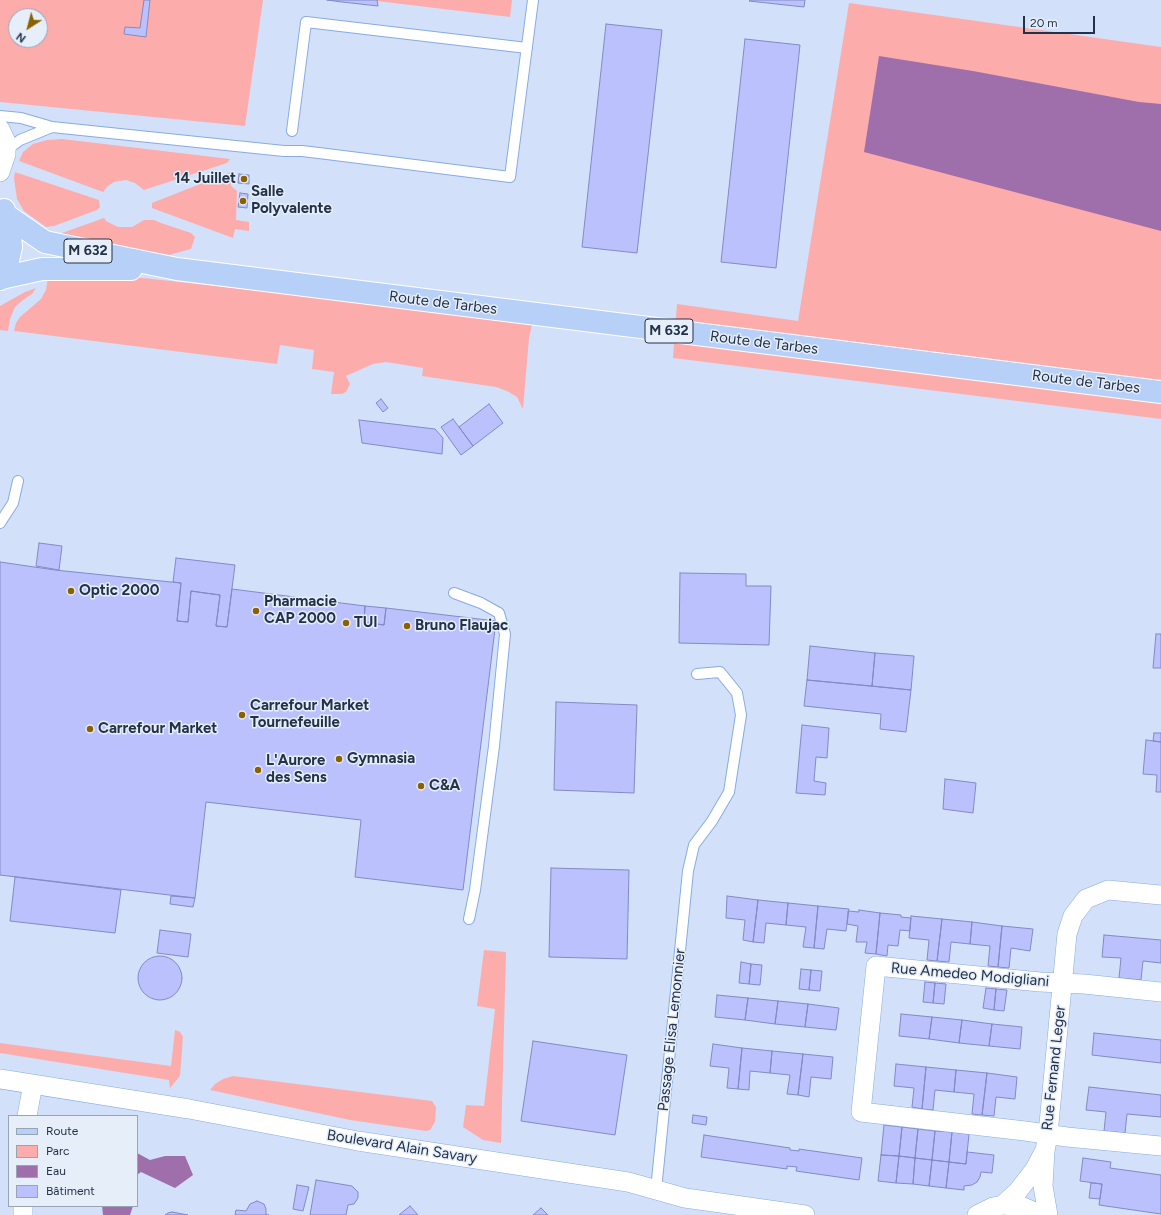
<!DOCTYPE html>
<html>
<head>
<meta charset="utf-8">
<style>
	body { margin:0 }
	#map { position:relative; width:1161px; height:1215px; overflow:hidden; background:#d2e1f9; font-family:Figtree,sans-serif }
	canvas { display:block }
	.legend { position:absolute; left:8px; top:1115px; width:130px; height:92px; box-sizing:border-box; background:#e6eefa; border:1px solid #98a3b3; margin:0; padding:5px 7px; list-style:none; font-size:12px; color:#233248 }
	.legend li { display:flex; align-items:center; gap:8px; height:20px }
	.legend b { width:20px; border:1px solid #98a3b3 }
	.north { position:absolute; left:8px; top:8px; width:40px; height:40px; box-sizing:border-box; background:#e6eefa; border:1px solid #98a3b3; border-radius:50%; rotate:216deg; font-size:11px; font-weight:700; line-height:16px; text-align:center; color:#233248 }
	.north::after { content:''; display:block; margin:auto; width:14px; height:18px; background:#8a6000; clip-path:polygon(50% 0,100% 100%,50% 72%,0 100%) }
	.scale { position:absolute; left:1023px; top:16px; width:72px; height:18px; box-sizing:border-box; border:2px solid #233248; border-top:0; padding-left:5px; font-size:12px; line-height:14px; white-space:nowrap; color:#233248; -webkit-text-stroke:3px #e6eefa; paint-order:stroke }
</style>
</head>
<body>
<div id="map">
<canvas width="1161" height="1215"></canvas>
<ul class="legend">
<li><b style="height:5px;background:#b7d0f7"></b>Route</li>
<li><b style="height:11px;background:#fdacac"></b>Parc</li>
<li><b style="height:11px;background:#9e6fab"></b>Eau</li>
<li><b style="height:11px;background:#bac1fc"></b>Bâtiment</li>
</ul>
<div class="north">N</div>
<div class="scale">20 m</div>
</div>
<script>
const g = document.querySelector('canvas').getContext('2d');
g.lineJoin = 'round';
function fillPath(path, color) {
  g.fillStyle = color;
  g.fill(path, 'evenodd');
}
function toPath(rows) {
  const path = new Path2D();
  for (const r of rows) {
    if (r.length === 3) {
      path.moveTo(r[0] + r[2], r[1]);
      path.arc(r[0], r[1], r[2], 0, 2 * Math.PI);
      continue;
    }
    path.moveTo(r[0], r[1]);
    for (let i = 2; i < r.length; i += 2) path.lineTo(r[i], r[i + 1]);
  }
  return path;
}
function trace(path, color, width, dash) {
  g.strokeStyle = color;
  g.lineWidth = width;
  g.lineCap = dash ? 'butt' : 'round';
  g.setLineDash(dash || []);
  g.stroke(path);
}
function write(font, color, halo, rows, align = 'center') {
  g.font = font + ' Figtree,sans-serif';
  g.lineWidth = 3;
  g.setLineDash([]);
  g.textBaseline = 'middle';
  g.strokeStyle = halo;
  g.fillStyle = color;
  for (const [text, x, y, turn = 0] of rows) {
    g.save();
    g.translate(x, y);
    g.rotate((+turn || 0) * Math.PI / 180);
    g.textAlign = isNaN(turn) ? turn : align;
    if (halo) g.strokeText(text, 0, 0);
    g.fillText(text, 0, 0);
    g.restore();
  }
}
fillPath(toPath([
	[0,0,263,0,245,126,0,102],
	[16,16,40,16,40,40,16,40],
	[377,0,512,0,510,17,377,1],
	[849,3,1161,47,1161,419,673,358,677,304,798,321],
	[62,139,230,159,227,163,144,190,135,183,126,180,114,182,108,186,103,192,19,161,23,152,33,144,47,140],
	[233,171,231,186,237,191,236,220,249,222,249,231,235,229,233,238,152,208,152,203],
	[15,172,99,200,100,207,97,210,54,226,46,227,24,211,17,199,14,178],
	[104,218,106,221,118,227,132,227,144,220,154,220,161,223,191,233,195,237,191,249,169,255,60,236,62,233],
	[107,274,279,293,532,325,529,338,523,409,517,397,507,391,496,387,422,376,423,368,386,362,373,364,346,376,350,384,346,392,342,394,331,394,334,372,312,369,314,350,280,345,277,364,14,331,16,323,20,317,41,299,46,290,48,278],
	[36,288,32,294,23,300,15,307,10,319,8,331,0,330,0,306,25,292],
	[484,950,506,952,501,1143,483,1140,463,1127,466,1105,484,1106,495,1009,477,1006],
	[175,1030,180,1032,183,1037,180,1076,170,1088,169,1080,0,1053,0,1043,171,1066],
	[233,1076,432,1101,436,1107,435,1122,430,1130,426,1131,350,1120,210,1090,215,1084,223,1079]
]), '#fdacac');
fillPath(toPath([
	[879,56,973,71,1139,102,1161,104,1161,231,864,152],
	[137,1153,150,1160,165,1156,185,1156,193,1175,175,1188,141,1172,137,1175],
	[102,1206,133,1206,130,1215,103,1215]
]), '#9e6fab');
const building = toPath([
	[144,0,150,0,146,37,124,34,125,27,140,28,144,0],
	[327,0,377,0,378,6,342,2,327,0],
	[750,0,805,0,804,7,749,1,750,0],
	[606,24,662,30,637,253,582,247,606,24],
	[745,39,800,45,776,268,721,262,745,39],
	[239,174,249,175,249,184,238,183,239,174],
	[240,193,248,194,247,208,238,207,240,193],
	[381,399,388,408,383,412,376,403,381,399],
	[489,404,503,423,473,446,459,427,489,404],
	[453,419,473,446,461,455,441,427,453,419],
	[359,420,435,429,443,438,442,454,362,443,359,420],
	[39,543,62,546,59,570,36,566,39,543],
	[176,558,235,565,227,627,216,626,220,595,205,593,191,591,188,622,177,621,181,583,173,582,176,558],
	[0,562,55,570,181,583,177,621,188,622,191,591,205,593,220,595,216,626,227,627,232,589,365,606,364,622,384,625,386,608,496,621,463,890,355,877,361,820,206,802,195,898,0,875,0,562],
	[680,573,746,574,746,586,771,586,769,645,679,643,680,573],
	[365,606,386,608,384,625,364,622,365,606],
	[1156,634,1161,634,1161,668,1153,668,1156,634],
	[810,646,875,653,872,686,807,680,810,646],
	[875,653,914,656,911,690,872,686,875,653],
	[807,680,911,690,906,732,880,729,881,714,804,706,807,680],
	[556,702,637,705,634,793,554,790,556,702],
	[802,725,829,728,827,758,816,757,814,781,826,783,825,795,796,793,802,725],
	[1154,733,1161,733,1161,742,1153,741,1154,733],
	[1146,740,1161,742,1161,792,1156,792,1157,775,1143,774,1146,740],
	[945,779,976,783,973,813,943,809,945,779],
	[551,868,629,870,627,959,549,957,551,868],
	[15,877,121,890,115,933,10,921,15,877],
	[171,896,195,898,193,907,170,904,171,896],
	[727,896,758,900,753,942,743,940,745,920,726,918,727,896],
	[758,900,788,903,786,925,766,923,764,943,753,942,758,900],
	[788,903,818,906,814,948,803,947,806,927,786,925,788,903],
	[818,906,849,909,846,931,827,929,824,949,814,948,818,906],
	[859,910,880,913,876,954,865,953,867,942,856,942,858,926,847,924,848,911,859,912,859,910],
	[880,913,901,915,901,917,911,918,910,931,900,930,898,946,888,945,887,956,876,954,880,913],
	[911,916,942,919,937,961,927,960,929,940,909,938,911,916],
	[942,919,972,922,970,944,951,942,949,962,937,961,942,919],
	[972,922,1002,926,998,967,988,966,990,946,970,944,972,922],
	[1002,926,1033,929,1030,951,1011,948,1009,968,998,967,1002,926],
	[160,930,191,934,188,957,157,953,160,930],
	[1104,935,1161,940,1161,963,1143,961,1141,980,1119,978,1121,958,1102,957,1104,935],
	[160,978,22],
	[741,962,751,964,749,984,739,983,741,962],
	[751,964,762,965,760,985,749,984,751,964],
	[801,969,811,970,809,990,799,989,801,969],
	[811,970,822,971,820,991,809,990,811,970],
	[925,982,935,983,933,1003,923,1002,925,982],
	[935,983,946,984,944,1004,933,1003,935,983],
	[986,988,996,989,994,1010,983,1008,986,988],
	[996,989,1007,990,1004,1011,994,1010,996,989],
	[717,995,748,998,745,1020,715,1017,717,995],
	[748,998,778,1001,775,1024,745,1020,748,998],
	[778,1001,808,1004,805,1027,775,1024,778,1001],
	[808,1004,839,1008,836,1030,805,1027,808,1004],
	[901,1014,932,1017,929,1039,899,1036,901,1014],
	[932,1017,962,1020,959,1043,929,1039,932,1017],
	[962,1020,992,1024,989,1046,959,1043,962,1020],
	[992,1024,1022,1027,1020,1049,989,1046,992,1024],
	[1094,1033,1161,1040,1161,1063,1092,1055,1094,1033],
	[533,1041,627,1055,615,1135,521,1121,533,1041],
	[713,1044,742,1048,738,1089,727,1088,729,1068,710,1066,713,1044],
	[742,1048,772,1051,770,1073,750,1071,749,1090,738,1089,742,1048],
	[772,1051,803,1054,798,1095,787,1094,790,1075,770,1073,772,1051],
	[803,1054,833,1057,831,1079,811,1077,809,1097,798,1095,803,1054],
	[896,1064,926,1067,922,1109,912,1107,914,1088,894,1086,896,1064],
	[926,1067,956,1070,954,1092,935,1090,933,1110,922,1109,926,1067],
	[956,1070,987,1073,982,1115,972,1114,974,1094,954,1092,956,1070],
	[987,1073,1017,1077,1015,1099,996,1097,994,1116,982,1115,987,1073],
	[1089,1087,1161,1095,1161,1117,1127,1114,1125,1133,1104,1131,1106,1112,1086,1110,1089,1087],
	[693,1115,707,1117,706,1125,692,1123,693,1115],
	[884,1125,902,1127,899,1156,881,1155,884,1125],
	[902,1127,918,1129,915,1158,899,1156,902,1127],
	[918,1129,935,1131,932,1160,915,1158,918,1129],
	[935,1131,952,1132,949,1162,932,1160,935,1131],
	[952,1132,969,1134,966,1164,949,1162,952,1132],
	[704,1135,790,1148,790,1150,799,1151,799,1149,862,1158,859,1180,796,1171,797,1167,787,1166,787,1169,701,1157,704,1135],
	[967,1152,994,1155,992,1173,981,1172,980,1177,977,1182,972,1185,964,1186,964,1190,946,1188,949,1162,966,1164,967,1152],
	[881,1155,899,1156,896,1183,878,1181,881,1155],
	[899,1156,915,1158,913,1184,896,1183,899,1156],
	[915,1158,932,1160,929,1186,913,1184,915,1158],
	[1083,1158,1111,1162,1110,1168,1161,1175,1161,1214,1099,1205,1102,1184,1080,1181,1083,1158],
	[932,1160,949,1162,946,1188,929,1186,932,1160],
	[316,1180,352,1186,358,1192,358,1198,354,1204,348,1205,346,1215,310,1215,316,1180],
	[1091,1183,1102,1184,1100,1199,1089,1198,1091,1183],
	[297,1185,309,1187,303,1211,293,1209,297,1185],
	[257,1201,264,1204,266,1209,266,1215,269,1215,235,1215,236,1210,246,1211,250,1204,257,1201],
	[410,1206,418,1215,399,1215,410,1206],
	[541,1208,548,1215,533,1215,541,1208],
	[172,1212,188,1215,165,1215,168,1213,172,1212]
]);
fillPath(building, '#bac1fc');
trace(building, '#8389c5', 1);
const lane = toPath([
	[0,116,21,118,52,127,284,151,302,151,327,154,510,177,533,0],
	[292,131,306,22,527,48],
	[6,154,12,146,20,140,52,127],
	[0,523,13,503,18,481],
	[454,593,481,603,499,613,505,634,494,746,475,890,469,919],
	[656,1190,688,871,694,845,712,821,729,792,741,715,737,693,720,672,697,674]
]);
const street = toPath([
	[0,129,6,142,6,154,0,172],
	[1161,992,1084,984,1040,982,876,966,861,1112,1025,1131,1067,1137,1161,1146],
	[0,1079,189,1109,358,1141,628,1182,685,1198,805,1215],
	[27,1116,33,1084],
	[1003,1205,1018,1191,1035,1169,1044,1152],
	[23,1215,23,1206],
	[977,1215,993,1207,1003,1205,1023,1207,1041,1215],
	[1048,1215,1043,1186,1045,1151,1048,1134,1067,934,1073,916,1086,899,1108,890,1161,895]
]);
const primary = toPath([
	[6,215,45,242,177,269,1161,392],
	[1,278,42,269,131,269],
	[0,279,6,269,11,247,9,226,4,210]
]);
trace(lane, '#87abe2', 12);
trace(street, '#87abe2', 20);
trace(primary, '#fff', 24);
trace(lane, '#fff', 10);
trace(street, '#fff', 19);
trace(primary, '#b7d0f7', 22);
for (const [x, y, r, color] of [
	[244,179,4,"#8a6000"],
	[243,201,4,"#8a6000"],
	[71,591,4,"#8a6000"],
	[256,611,4,"#8a6000"],
	[346,623,4,"#8a6000"],
	[407,626,4,"#8a6000"],
	[242,715,4,"#8a6000"],
	[90,729,4,"#8a6000"],
	[339,759,4,"#8a6000"],
	[258,770,4,"#8a6000"],
	[421,786,4,"#8a6000"]
]) {
  const dot = new Path2D();
  dot.arc(x, y, r, 0, 2 * Math.PI);
  g.fillStyle = color;
  g.fill(dot);
  trace(dot, '#e6eefa', 1.5);
}
for (const [x, y, w] of [
	[88,251,48],
	[669,331,48]
]) {
  const box = new Path2D();
  box.roundRect(x - w / 2, y - 12, w, 24, 3);
  g.fillStyle = '#e6eefa';
  g.fill(box);
  trace(box, '#233248', 1);
}
write('bold 14px', '#233248', null, [
	["M 632",88,251],
	["M 632",669,331]
]);
write('bold 15px', '#233248', '#e6eefa', [
	["14 Juillet",236,179,"right"],
	["Salle",251,192],
	["Polyvalente",251,209],
	["Optic 2000",79,591],
	["Pharmacie",264,602],
	["CAP 2000",264,619],
	["TUI",354,623],
	["Bruno Flaujac",415,626],
	["Carrefour Market",250,706],
	["Tournefeuille",250,723],
	["Carrefour Market",98,729],
	["Gymnasia",347,759],
	["L'Aurore",266,761],
	["des Sens",266,778],
	["C&A",429,786]
], 'left');
write('15px', '#233248', '#e6eefa', [
	["Route de Tarbes",443,303,7],
	["Route de Tarbes",764,343,7],
	["Route de Tarbes",1086,382,7],
	["Rue Amedeo Modigliani",970,975,5],
	["Passage Elisa Lemonnier",672,1030,-84],
	["Rue Fernand Leger",1054,1068,-84],
	["Boulevard Alain Savary",402,1147,9]
]);
</script>
</body>
</html>
